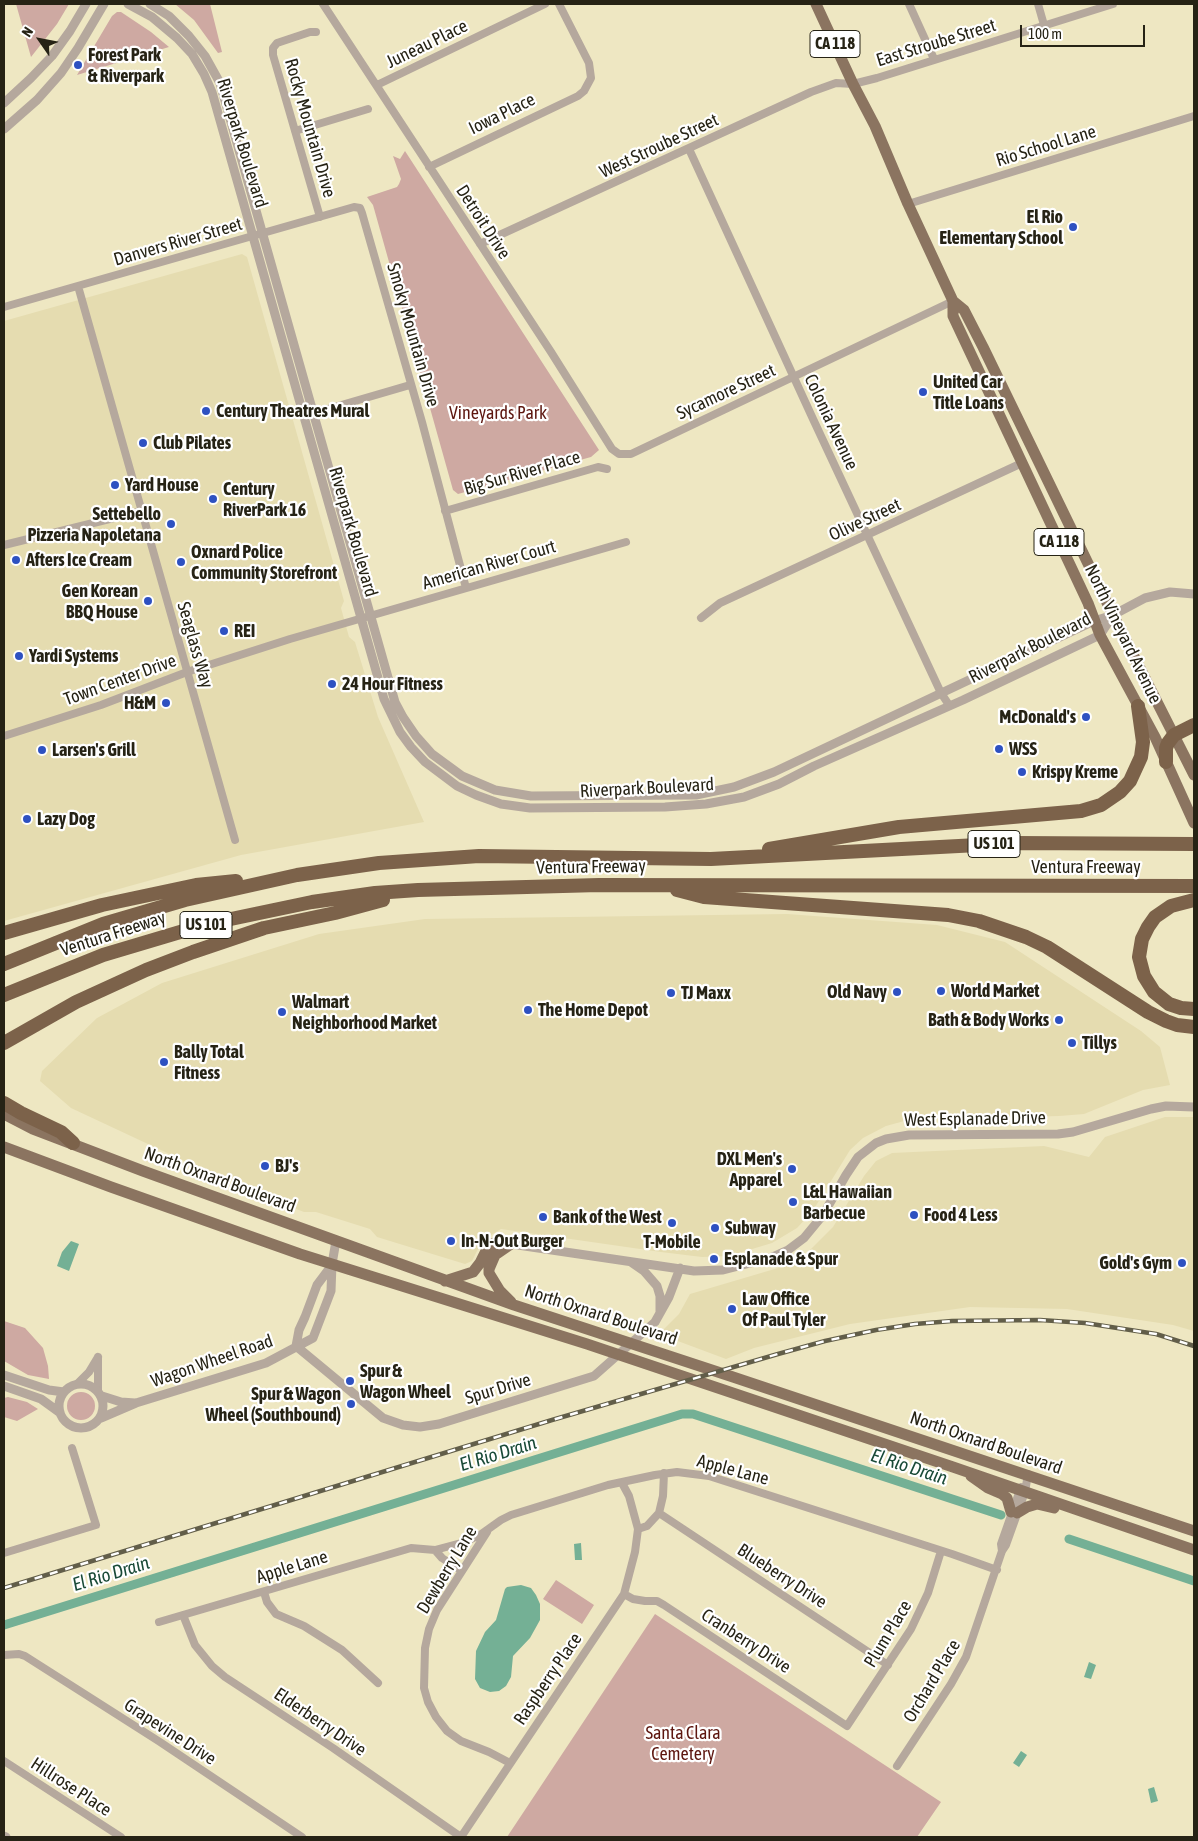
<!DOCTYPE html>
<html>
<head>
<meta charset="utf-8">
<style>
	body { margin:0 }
	#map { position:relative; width:1198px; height:1841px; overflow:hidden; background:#eee7c2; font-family:"Asap Condensed",sans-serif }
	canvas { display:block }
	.frame { position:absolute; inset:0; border:5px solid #262315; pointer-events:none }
	.north { position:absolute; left:15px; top:15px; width:50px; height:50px; -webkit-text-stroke:4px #fff; paint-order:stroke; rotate:303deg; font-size:14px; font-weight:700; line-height:20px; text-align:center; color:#262315 }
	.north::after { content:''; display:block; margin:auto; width:18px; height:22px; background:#262315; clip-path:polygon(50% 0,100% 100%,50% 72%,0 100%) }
	.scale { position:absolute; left:1020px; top:25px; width:125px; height:22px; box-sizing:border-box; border:2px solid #262315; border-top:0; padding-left:6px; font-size:15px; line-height:18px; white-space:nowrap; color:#262315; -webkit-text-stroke:4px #fff; paint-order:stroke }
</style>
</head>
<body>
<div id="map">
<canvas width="1198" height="1841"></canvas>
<div class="frame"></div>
<div class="north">N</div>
<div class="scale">100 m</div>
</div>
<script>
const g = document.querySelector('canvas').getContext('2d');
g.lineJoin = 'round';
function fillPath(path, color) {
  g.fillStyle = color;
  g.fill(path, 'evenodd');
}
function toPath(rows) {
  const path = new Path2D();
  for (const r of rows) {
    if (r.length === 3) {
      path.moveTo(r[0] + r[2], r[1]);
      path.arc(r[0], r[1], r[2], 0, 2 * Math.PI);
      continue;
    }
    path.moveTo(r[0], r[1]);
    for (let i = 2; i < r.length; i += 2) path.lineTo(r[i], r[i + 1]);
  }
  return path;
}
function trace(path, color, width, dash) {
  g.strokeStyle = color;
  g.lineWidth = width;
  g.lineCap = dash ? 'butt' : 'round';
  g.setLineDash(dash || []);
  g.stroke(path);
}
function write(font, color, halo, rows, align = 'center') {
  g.font = font + ' "Asap Condensed",sans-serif';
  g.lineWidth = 4.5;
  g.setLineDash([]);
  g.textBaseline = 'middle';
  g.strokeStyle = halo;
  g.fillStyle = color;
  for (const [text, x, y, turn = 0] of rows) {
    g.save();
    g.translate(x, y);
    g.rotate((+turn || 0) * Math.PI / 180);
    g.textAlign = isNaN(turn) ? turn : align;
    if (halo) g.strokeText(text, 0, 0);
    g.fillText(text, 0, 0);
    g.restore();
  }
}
fillPath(toPath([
	[242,254,247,257,344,601,341,608,349,637,355,642,378,717,424,822,241,855,4,921,4,321],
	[787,914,937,925,1005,942,1141,1031,1160,1047,1170,1085,1143,1090,1084,1114,1059,1116,908,1120,886,1126,863,1138,850,1150,812,1212,797,1228,772,1243,729,1256,702,1257,661,1252,501,1229,486,1238,480,1245,472,1261,465,1264,377,1237,370,1229,316,1212,304,1212,242,1188,71,1108,40,1081,42,1071,97,1018,162,983,319,934,425,919],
	[1165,1117,1194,1117,1194,1331,1173,1325,1067,1309,970,1307,850,1324,754,1348,726,1359,659,1334,679,1314,690,1294,778,1268,806,1254,833,1227,864,1176,876,1161,892,1153,1044,1146,1089,1157,1105,1137]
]), '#e5dcb0');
fillPath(toPath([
	[16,4,69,4,57,24,31,57],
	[175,4,210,4,222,52,218,53,194,20],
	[117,12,121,12,151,32,169,47,77,75,112,16],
	[405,151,599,450,591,457,458,494,453,490,373,205,367,197,397,187,399,184,401,179,393,156,400,159],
	[4,1321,25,1328,43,1348,48,1366,49,1379,28,1375,4,1361],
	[81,1406,14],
	[8,1397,27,1402,38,1409,17,1421,4,1417,4,1398],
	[556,1580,594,1605,582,1624,543,1599],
	[655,1614,941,1802,917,1837,507,1837]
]), '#cea9a2');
fillPath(toPath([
	[71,1241,79,1244,69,1271,57,1266,62,1252],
	[581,1543,582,1560,575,1560,574,1544],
	[521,1585,531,1588,536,1595,540,1604,540,1620,530,1638,513,1656,511,1677,506,1686,499,1691,490,1692,480,1688,475,1679,476,1651,485,1632,496,1620,505,1589,507,1587],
	[1089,1662,1096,1665,1091,1679,1084,1677],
	[1021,1751,1027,1755,1019,1767,1013,1763],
	[1154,1787,1158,1801,1151,1803,1148,1789]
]), '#74b095');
trace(toPath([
	[1069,1539,1194,1581],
	[4,1625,682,1414,693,1414,1001,1515]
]), '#74b095', 9);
trace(toPath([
	[323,4,551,352,612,449,619,454,631,454,953,301],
	[909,4,934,59],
	[1038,4,1044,25],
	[316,32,310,32,277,43,273,48,273,55,320,217],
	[377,85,545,4],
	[295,131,368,109],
	[689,149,813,419,941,693,949,705],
	[429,167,578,96,584,91,591,78,589,63,559,4],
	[908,204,1194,116],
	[480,244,811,92,836,83,853,84,877,78,1113,4],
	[78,286,235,840],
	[4,307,354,207,360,208,362,213,422,422,466,588],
	[314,413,410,385],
	[445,511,598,467,607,469],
	[4,545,142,511],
	[701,618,720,603,1022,463],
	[4,736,101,705,187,672,290,639,626,542],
	[77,1384,89,1372,98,1357],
	[98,1390,98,1357],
	[659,1513,888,1665],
	[638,1529,647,1526,659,1513,663,1496,664,1473],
	[487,1532,437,1610,429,1629,425,1648,424,1688,428,1702,436,1717,447,1731,461,1741,489,1752,510,1763],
	[435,1550,465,1542,480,1535,501,1520,511,1515,608,1485,655,1475,677,1472,709,1476,952,1554,997,1570],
	[1002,1551,1001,1544,1021,1487],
	[4,1553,96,1525,72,1448],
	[264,1592,267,1602,276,1614,304,1626,342,1650,378,1683],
	[624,1594,633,1599,645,1601,657,1601,664,1605,847,1726,911,1629,928,1593,941,1551],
	[183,1615,195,1645,212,1666,225,1677,333,1748,461,1837],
	[159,1622,411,1548,435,1550,442,1558,462,1571],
	[4,1655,19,1654,25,1656,160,1742,302,1837],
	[4,1761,121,1837],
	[897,1766,951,1684,966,1657,1002,1551,1006,1545,1025,1492,1028,1474],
	[461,1837,624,1594,635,1552,638,1529,629,1496,622,1483]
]), '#b5a89d', 8);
trace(toPath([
	[128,4,152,17,177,38,192,54,204,74,212,92,384,699,400,732,411,747,425,762,457,786,476,795,501,804,530,808,665,807,706,804,744,797,779,784,814,766,963,700,1100,635,1113,615],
	[150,4,169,16,189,36,205,56,220,83,395,702,403,717,416,736,432,754,462,776,495,790,531,796,696,795,734,787,774,772,1094,621,1113,615,1145,598,1170,592,1194,594],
	[4,103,31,78,52,56,70,31,86,4],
	[4,129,37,100,61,73,78,48,104,4],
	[511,1244,694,1271,723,1270,770,1258,788,1250,804,1238,823,1215,846,1175,858,1157,876,1143,886,1139,909,1135,1058,1134,1073,1132,1151,1109,1166,1106,1194,1107],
	[631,1262,644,1271,657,1286,660,1296,660,1312],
	[296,1346,383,1418,403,1425,420,1427,439,1424,594,1376,655,1322,669,1297,680,1268],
	[296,1346,299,1330,305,1317,317,1285,332,1265],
	[4,1375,49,1390,64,1392],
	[81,1406,22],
	[4,1386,41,1399,59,1412],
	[102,1396,121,1402,135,1403],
	[101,1418,136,1403,266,1363,313,1338,331,1291,332,1264,336,1241],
	[4,1836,6,1837]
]), '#b5a89d', 9);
trace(toPath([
	[816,4,853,84,875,126,908,204,953,301,964,310,983,347,1113,615,1194,775],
	[953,301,953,316,1088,603,1100,635,1155,737,1194,823],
	[4,1114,33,1129,143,1171,514,1305,733,1377,1194,1531],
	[4,1147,111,1187,300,1254,587,1344,953,1467,1194,1550],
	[445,1281,473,1272,480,1263,487,1249,492,1244,500,1241,511,1244],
	[511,1302,500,1291,489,1273,489,1269,495,1255,511,1244],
	[971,1476,988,1488,1002,1494,1007,1498,1011,1512],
	[1017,1513,1027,1507,1037,1504,1054,1508]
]), '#8b7460', 11);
trace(toPath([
	[1166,762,1166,748,1168,743,1174,735,1194,725],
	[769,849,899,827,1081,811,1101,805,1120,792,1130,781,1141,757,1143,742,1138,706],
	[677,890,704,897,948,915,979,921,1026,937,1047,947,1148,1012,1166,1021,1177,1025,1194,1027],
	[1194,900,1171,906,1155,917,1148,927,1142,939,1139,957,1144,976,1154,992,1169,1004,1181,1008,1194,1009],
	[4,933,102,905,196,885,236,881],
	[4,964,103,924,185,900,297,875,379,863,479,856,711,859,1016,843,1194,844],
	[4,995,103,955,207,924,312,902,375,893,418,890,599,885,1194,886],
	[4,1043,76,1002,146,970,193,952,264,928,335,913,383,900],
	[4,1103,21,1113,61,1132,73,1143]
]), '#7c624a', 14);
const rail = toPath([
	[4,1588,552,1420,778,1354,825,1341,876,1330,915,1324,952,1321,1040,1320,1085,1323,1156,1334,1194,1346]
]);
trace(rail, '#625e49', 4.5);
trace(rail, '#fff', 2.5, [8]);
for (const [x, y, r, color] of [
	[78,65,5,"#2e51c1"],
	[1073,227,5,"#2e51c1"],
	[923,392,5,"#2e51c1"],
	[206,411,5,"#2e51c1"],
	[143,443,5,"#2e51c1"],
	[115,485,5,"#2e51c1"],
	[213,499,5,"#2e51c1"],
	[171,524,5,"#2e51c1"],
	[16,560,5,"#2e51c1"],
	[181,562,5,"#2e51c1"],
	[148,601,5,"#2e51c1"],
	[224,631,5,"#2e51c1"],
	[19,656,5,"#2e51c1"],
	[332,684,5,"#2e51c1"],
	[166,703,5,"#2e51c1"],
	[1086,717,5,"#2e51c1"],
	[999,749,5,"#2e51c1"],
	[42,750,5,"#2e51c1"],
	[1022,772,5,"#2e51c1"],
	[27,819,5,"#2e51c1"],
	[941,991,5,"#2e51c1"],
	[897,992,5,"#2e51c1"],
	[671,993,5,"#2e51c1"],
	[528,1010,5,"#2e51c1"],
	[282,1012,5,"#2e51c1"],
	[1059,1020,5,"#2e51c1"],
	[1072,1043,5,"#2e51c1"],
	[164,1062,5,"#2e51c1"],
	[265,1166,5,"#2e51c1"],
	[792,1169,5,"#2e51c1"],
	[793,1202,5,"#2e51c1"],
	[914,1215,5,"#2e51c1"],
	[543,1217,5,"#2e51c1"],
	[672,1223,5,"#2e51c1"],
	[715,1228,5,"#2e51c1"],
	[451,1241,5,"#2e51c1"],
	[714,1259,5,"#2e51c1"],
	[1182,1263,5,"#2e51c1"],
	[732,1309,5,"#2e51c1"],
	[350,1381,5,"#2e51c1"],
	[351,1404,5,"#2e51c1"]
]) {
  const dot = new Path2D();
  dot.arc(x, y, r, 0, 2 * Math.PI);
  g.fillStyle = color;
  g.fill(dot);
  trace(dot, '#fff', 2);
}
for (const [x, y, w] of [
	[835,44,50],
	[1059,542,50],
	[994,844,52],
	[206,925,52]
]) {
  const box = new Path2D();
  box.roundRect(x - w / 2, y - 13.5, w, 27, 4);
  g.fillStyle = '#fff';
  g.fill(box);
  trace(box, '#262315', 1);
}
write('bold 16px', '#262315', null, [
	["CA 118",835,44],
	["CA 118",1059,542],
	["US 101",994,844],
	["US 101",206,925]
]);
write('18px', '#262315', '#fff', [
	["East Stroube Street",936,43,-17],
	["Juneau Place",427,44,-26],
	["Iowa Place",502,114,-26],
	["Rocky Mountain Drive",310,128,74],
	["Riverpark Boulevard",242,143,73],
	["West Stroube Street",659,146,-25],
	["Rio School Lane",1046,146,-17],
	["Detroit Drive",483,222,57],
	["Danvers River Street",178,242,-16],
	["Smoky Mountain Drive",413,335,74],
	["Sycamore Street",726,392,-25],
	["Colonia Avenue",831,422,65],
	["Big Sur River Place",522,473,-16],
	["Olive Street",865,520,-25],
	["Riverpark Boulevard",353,532,74],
	["American River Court",489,565,-16],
	["North Vineyard Avenue",1123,634,64],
	["Seaglass Way",195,645,74],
	["Riverpark Boulevard",1030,648,-27],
	["Town Center Drive",120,680,-20],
	["Riverpark Boulevard",647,788,-3],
	["Ventura Freeway",591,867,-1],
	["Ventura Freeway",1086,867],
	["Ventura Freeway",113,934,-18],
	["West Esplanade Drive",975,1119,-1],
	["North Oxnard Boulevard",220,1180,20],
	["North Oxnard Boulevard",601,1315,18],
	["Wagon Wheel Road",212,1361,-19],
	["Spur Drive",498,1389,-17],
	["North Oxnard Boulevard",986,1443,19],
	["Apple Lane",733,1470,15],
	["Apple Lane",292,1567,-17],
	["Dewberry Lane",447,1570,-59],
	["Blueberry Drive",782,1576,33],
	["Plum Place",888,1634,-59],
	["Cranberry Drive",746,1641,33],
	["Raspberry Place",548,1679,-56],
	["Orchard Place",932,1681,-59],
	["Elderberry Drive",320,1722,34],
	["Grapevine Drive",170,1732,33],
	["Hillrose Place",71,1787,33]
]);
write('bold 18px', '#262315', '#fff', [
	["Forest Park",88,55],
	["& Riverpark",88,76],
	["El Rio",1063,217,"right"],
	["Elementary School",1063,238,"right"],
	["United Car",933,382],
	["Title Loans",933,403],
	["Century Theatres Mural",216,411],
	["Club Pilates",153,443],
	["Yard House",125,485],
	["Century",223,489],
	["RiverPark 16",223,510],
	["Settebello",161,514,"right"],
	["Pizzeria Napoletana",161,535,"right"],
	["Oxnard Police",191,552],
	["Community Storefront",191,573],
	["Afters Ice Cream",26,560],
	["Gen Korean",138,591,"right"],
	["BBQ House",138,612,"right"],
	["REI",234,631],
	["Yardi Systems",29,656],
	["24 Hour Fitness",342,684],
	["H&M",156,703,"right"],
	["McDonald's",1076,717,"right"],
	["WSS",1009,749],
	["Larsen's Grill",52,750],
	["Krispy Kreme",1032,772],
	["Lazy Dog",37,819],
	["World Market",951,991],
	["Old Navy",887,992,"right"],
	["TJ Maxx",681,993],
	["Walmart",292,1002],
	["Neighborhood Market",292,1023],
	["The Home Depot",538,1010],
	["Bath & Body Works",1049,1020,"right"],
	["Tillys",1082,1043],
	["Bally Total",174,1052],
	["Fitness",174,1073],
	["DXL Men's",782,1159,"right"],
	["Apparel",782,1180,"right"],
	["BJ's",275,1166],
	["L&L Hawaiian",803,1192],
	["Barbecue",803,1213],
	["Food 4 Less",924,1215],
	["Bank of the West",553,1217],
	["Subway",725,1228],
	["In-N-Out Burger",461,1241],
	["T-Mobile",672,1242,"center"],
	["Esplanade & Spur",724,1259],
	["Gold's Gym",1172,1263,"right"],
	["Law Office",742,1299],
	["Of Paul Tyler",742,1320],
	["Spur &",360,1371],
	["Wagon Wheel",360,1392],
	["Spur & Wagon",341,1394,"right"],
	["Wheel (Southbound)",341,1415,"right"]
], 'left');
write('18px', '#5d160f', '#fff', [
	["Vineyards Park",498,413],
	["Santa Clara",683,1733],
	["Cemetery",683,1754]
]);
write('italic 19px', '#194a37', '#fff', [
	["El Rio Drain",498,1454,-17],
	["El Rio Drain",909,1467,18],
	["El Rio Drain",111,1574,-17]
]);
</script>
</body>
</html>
